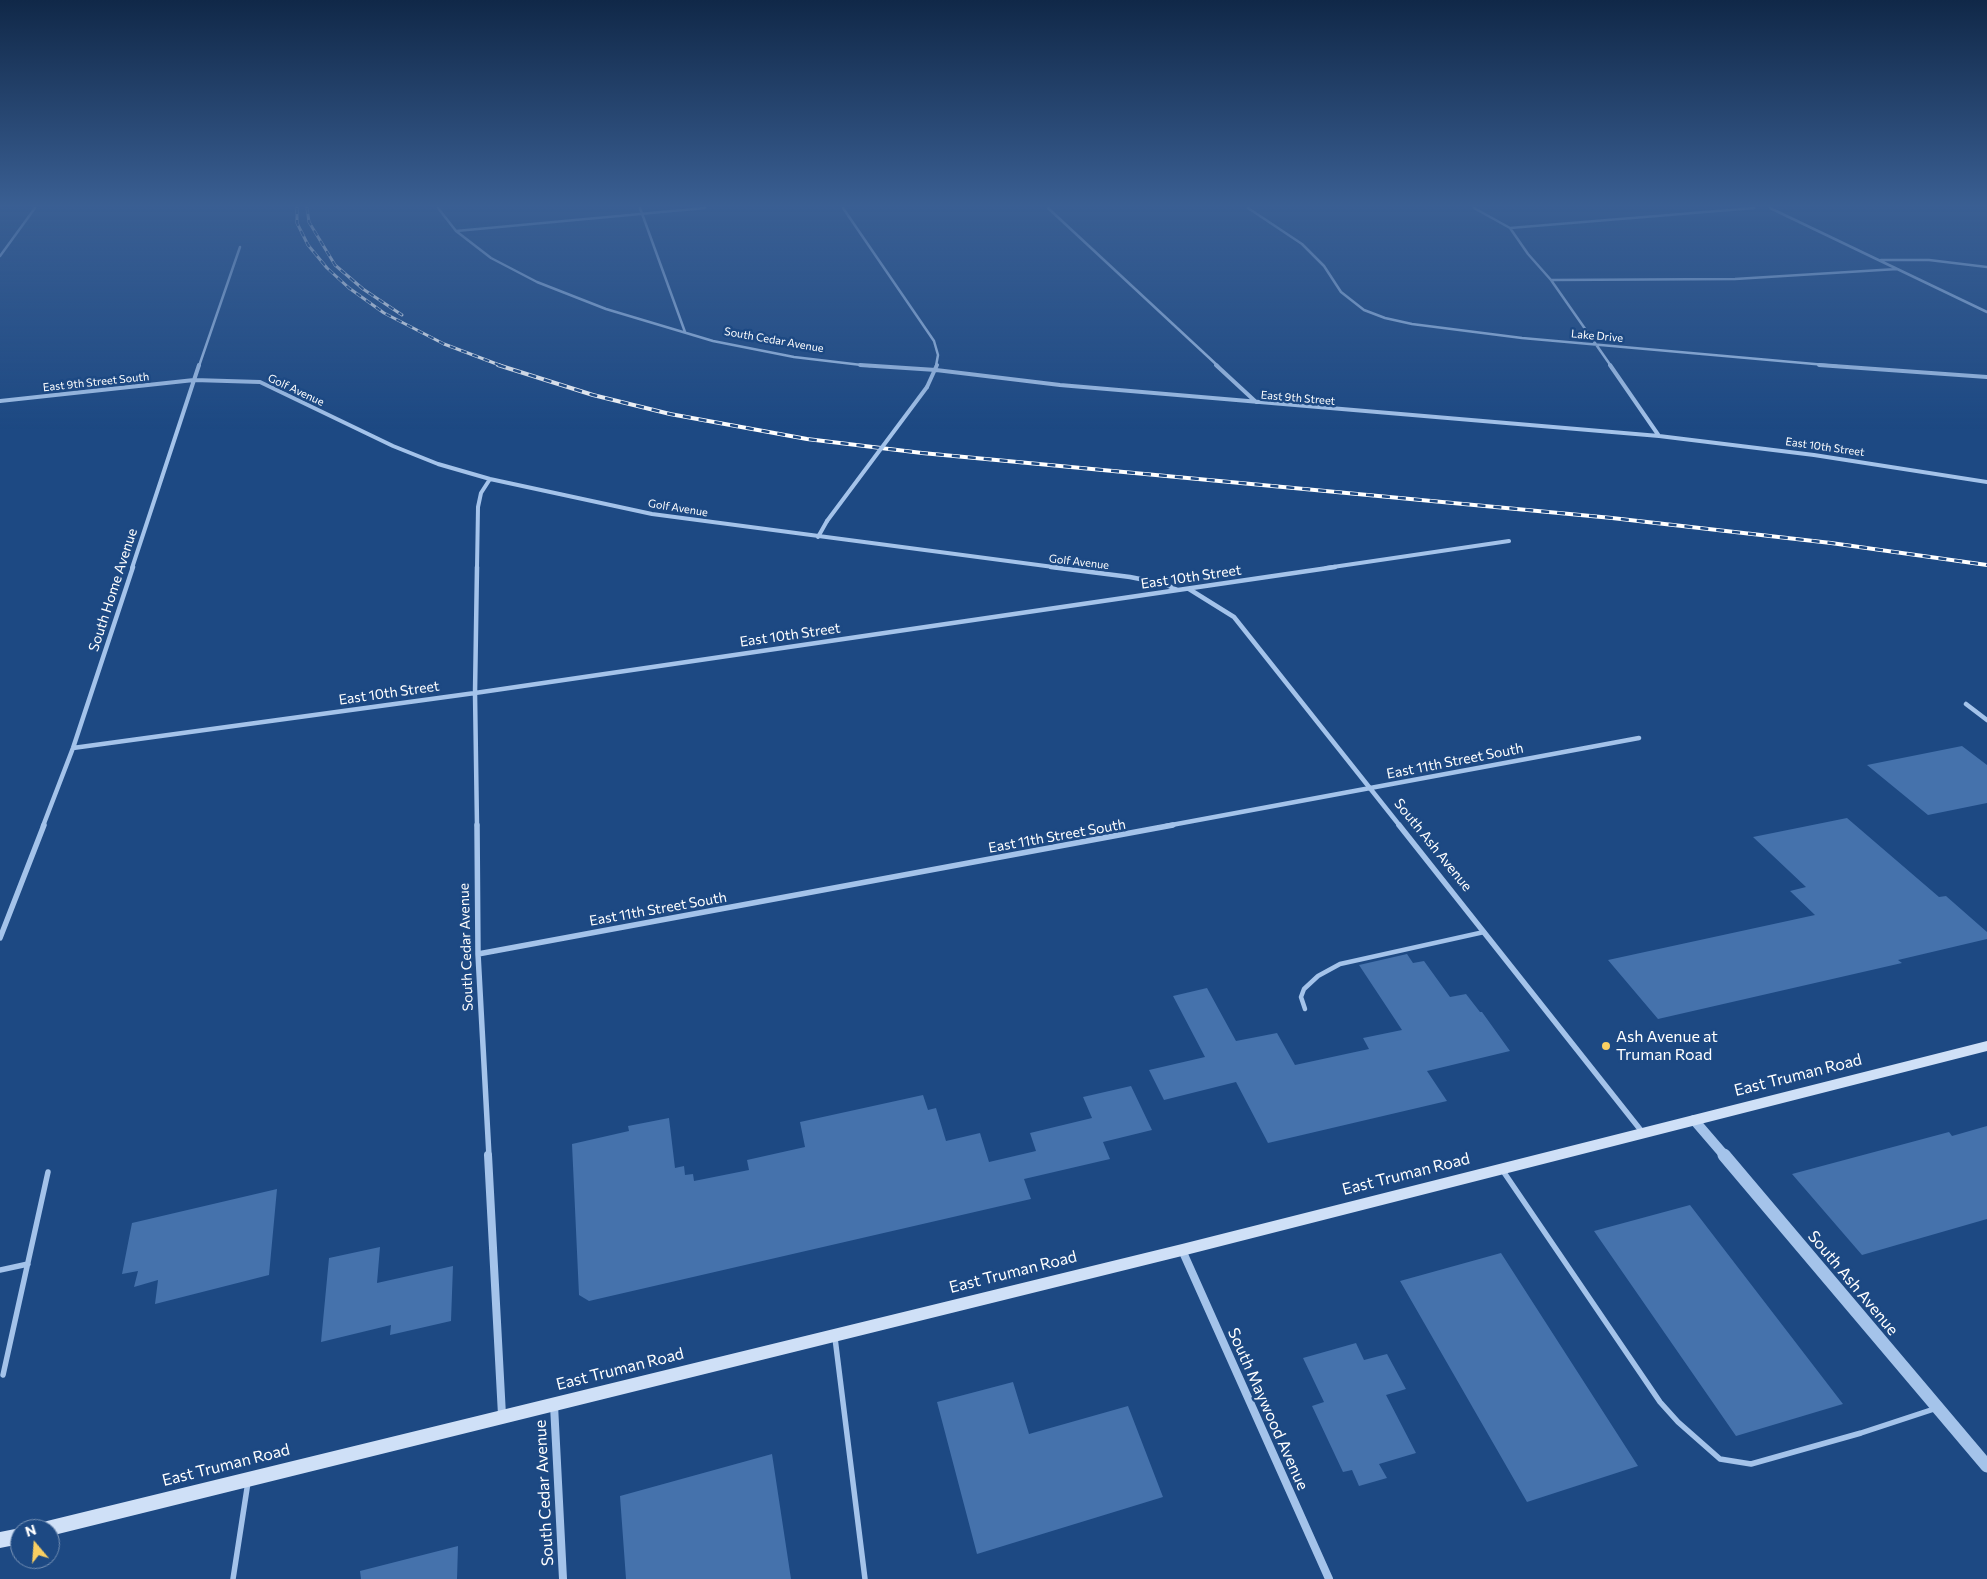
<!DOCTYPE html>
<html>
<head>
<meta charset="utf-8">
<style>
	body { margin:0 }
	#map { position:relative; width:1987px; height:1579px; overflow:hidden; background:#1d4983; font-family:Commissioner,sans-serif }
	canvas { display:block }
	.north { position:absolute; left:10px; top:1519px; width:50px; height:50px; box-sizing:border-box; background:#1d4983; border:1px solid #7792b5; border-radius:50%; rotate:342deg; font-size:14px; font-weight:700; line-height:20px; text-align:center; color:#fff }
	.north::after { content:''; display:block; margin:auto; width:18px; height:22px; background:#f9cf62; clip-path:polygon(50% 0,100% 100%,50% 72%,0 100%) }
</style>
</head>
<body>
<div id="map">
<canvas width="1987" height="1579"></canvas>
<div class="north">N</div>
</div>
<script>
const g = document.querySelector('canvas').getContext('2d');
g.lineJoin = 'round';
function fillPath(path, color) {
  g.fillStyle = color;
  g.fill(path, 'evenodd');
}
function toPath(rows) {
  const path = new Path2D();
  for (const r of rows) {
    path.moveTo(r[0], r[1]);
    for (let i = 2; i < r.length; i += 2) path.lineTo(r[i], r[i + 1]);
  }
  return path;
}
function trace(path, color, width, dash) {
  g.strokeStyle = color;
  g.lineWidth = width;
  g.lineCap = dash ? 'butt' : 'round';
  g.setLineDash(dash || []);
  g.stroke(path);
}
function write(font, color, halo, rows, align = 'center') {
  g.font = font + ' Commissioner,sans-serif';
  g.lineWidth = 5;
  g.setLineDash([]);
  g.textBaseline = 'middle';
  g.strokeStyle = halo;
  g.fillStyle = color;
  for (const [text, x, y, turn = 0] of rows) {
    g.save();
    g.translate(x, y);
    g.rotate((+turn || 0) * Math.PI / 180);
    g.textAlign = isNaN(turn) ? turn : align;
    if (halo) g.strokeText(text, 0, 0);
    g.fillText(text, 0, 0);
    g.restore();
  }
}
fillPath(toPath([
	[1962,746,1987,765,1987,803,1928,815,1867,765],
	[1847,818,1939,897,1946,896,1987,932,1987,939,1898,960,1902,963,1658,1019,1608,960,1815,915,1790,891,1806,887,1753,837],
	[1407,954,1413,963,1424,961,1450,997,1466,994,1480,1012,1482,1012,1510,1051,1427,1071,1447,1101,1268,1143,1236,1082,1164,1100,1149,1070,1205,1057,1173,996,1207,988,1236,1041,1277,1033,1295,1065,1369,1049,1363,1038,1402,1030,1359,965],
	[1131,1086,1152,1130,1103,1142,1110,1159,1024,1179,1031,1199,589,1301,579,1295,572,1144,629,1131,628,1126,669,1118,675,1168,684,1166,685,1175,693,1174,694,1181,749,1170,747,1160,805,1147,800,1122,923,1095,928,1110,936,1108,946,1141,980,1133,989,1162,1036,1151,1030,1133,1092,1118,1083,1097],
	[1987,1126,1987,1219,1862,1255,1792,1174,1949,1132,1952,1136],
	[277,1189,269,1275,155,1304,158,1280,134,1287,138,1271,122,1274,132,1223],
	[1690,1205,1843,1404,1736,1436,1594,1231],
	[380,1247,377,1283,453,1266,451,1321,390,1335,391,1325,321,1342,329,1258],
	[1501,1253,1638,1466,1527,1502,1400,1281],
	[1356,1343,1364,1360,1387,1354,1406,1389,1386,1395,1416,1453,1379,1464,1387,1478,1359,1486,1352,1470,1343,1472,1312,1406,1324,1402,1303,1358],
	[1013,1382,1029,1434,1128,1406,1163,1497,977,1554,937,1402],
	[772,1454,791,1579,626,1579,620,1496],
	[458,1546,457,1579,361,1579,360,1571]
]), '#4572ac');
trace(toPath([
	[1305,1009,1301,997,1304,989,1318,976,1340,964,1484,932]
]), '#a4c3ea', 4.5);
trace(toPath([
	[1503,1171,1660,1402,1678,1422,1720,1459,1751,1464,1861,1433,1934,1409],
	[0,1270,28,1264],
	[835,1338,865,1579],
	[3,1375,48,1172],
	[233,1579,248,1482]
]), '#a4c3ea', 5.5);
trace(toPath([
	[438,208,456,231,491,258,537,282,606,309,713,341,794,357,870,366],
	[640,208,685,332],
	[843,208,934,341,938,355,936,366],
	[1048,208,1218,366],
	[1248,208,1302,244,1324,266,1341,292,1364,310,1385,318,1412,324,1522,338,1837,366],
	[1474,208,1510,228,1528,254,1551,280,1611,366],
	[1770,208,1987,312],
	[1510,228,1754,208],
	[456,231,705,208],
	[0,256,35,208],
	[1881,260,1929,260,1987,267],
	[1551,280,1735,279,1897,269],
	[199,366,240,247]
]), '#a4c3ea', 2.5);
trace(toPath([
	[860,365,936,370,1060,385,1659,436,1814,455,1987,482],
	[1216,365,1256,402],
	[1610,365,1659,436],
	[1819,365,1987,377],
	[927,387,937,365],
	[0,401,194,380,260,382,393,446,438,464,490,479,652,514,1061,568],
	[818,537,827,521],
	[132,568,199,365],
	[477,568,478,507,481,493,490,479],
	[1326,568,1509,541]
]), '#a4c3ea', 4);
trace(toPath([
	[1051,567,1130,577,1165,584,1177,590],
	[1189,589,1234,617,1400,826],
	[1966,704,1987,720],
	[73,748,475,693,1335,567],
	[43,826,73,748,133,567],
	[477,826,475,693,477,567],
	[1166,826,1639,738]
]), '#a4c3ea', 4.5);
trace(toPath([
	[477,825,478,954,489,1156],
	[1399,825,1643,1133],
	[0,938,44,825],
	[478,954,1173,825]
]), '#a4c3ea', 5.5);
trace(toPath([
	[488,1155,502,1415],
	[1182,1250,1329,1579],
	[554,1405,563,1579]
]), '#a4c3ea', 8);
trace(toPath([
	[1694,1120,1725,1156]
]), '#a4c3ea', 10);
trace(toPath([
	[1724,1155,1987,1466]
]), '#a4c3ea', 13);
fillPath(toPath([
	[1987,1041,1987,1051,1182,1256,50,1536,50,1529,39,1529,41,1523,47,1521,1182,1244,1987,1041],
	[20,1528,23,1529,20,1529,20,1544,0,1548,0,1532,20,1528]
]), '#cfe0f7');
const railFar1 = toPath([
	[297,208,297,223,308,245,327,268,349,288,384,313,444,344,502,366],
	[307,208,309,222,335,265,363,289,402,315]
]);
const rail = toPath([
	[498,365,593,395,670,414,807,439,922,453,1612,518,1831,543,1987,565]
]);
trace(railFar1, '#fff', 3);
trace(rail, '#fff', 4);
trace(railFar1, '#1d4983', 2, [6]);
trace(rail, '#1d4983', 2.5, [8]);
trace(toPath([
	[827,521,927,387]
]), '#a4c3ea', 4);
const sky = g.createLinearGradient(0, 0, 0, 429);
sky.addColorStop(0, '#102848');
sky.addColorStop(0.48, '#3a5f93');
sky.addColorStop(1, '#3a5f9300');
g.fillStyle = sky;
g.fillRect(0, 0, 1987, 429);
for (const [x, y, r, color] of [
	[1606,1046,5,"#f9cf62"]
]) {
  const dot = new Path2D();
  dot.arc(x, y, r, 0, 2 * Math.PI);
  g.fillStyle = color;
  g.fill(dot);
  trace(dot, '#1d4983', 2);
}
write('11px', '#fff', '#1d4983', [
	["Lake Drive",1597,336,5],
	["South Cedar Avenue",774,340,10],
	["East 9th Street South",96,382,-6],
	["Golf Avenue",296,390,25],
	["East 9th Street",1298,398,5],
	["East 10th Street",1825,447,8],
	["Golf Avenue",678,508,9],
	["Golf Avenue",1079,562,7]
]);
write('14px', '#fff', '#1d4983', [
	["East 10th Street",1191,577,-8],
	["South Home Avenue",113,590,-72],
	["East 10th Street",790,635,-8],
	["East 10th Street",389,693,-8],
	["East 11th Street South",1455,761,-11],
	["East 11th Street South",1057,836,-10],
	["South Ash Avenue",1433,845,51],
	["East 11th Street South",658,909,-10],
	["South Cedar Avenue",466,947,-92]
]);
write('16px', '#fff', '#1d4983', [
	["Ash Avenue at",1616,1037],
	["Truman Road",1616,1055]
], 'left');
write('16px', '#fff', '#1d4983', [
	["East Truman Road",1798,1075,-14],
	["East Truman Road",1406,1174,-14],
	["East Truman Road",1013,1272,-14],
	["South Ash Avenue",1853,1283,50],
	["East Truman Road",620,1369,-14],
	["South Maywood Avenue",1268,1409,66],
	["East Truman Road",226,1465,-14],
	["South Cedar Avenue",544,1493,-93]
]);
</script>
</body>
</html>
